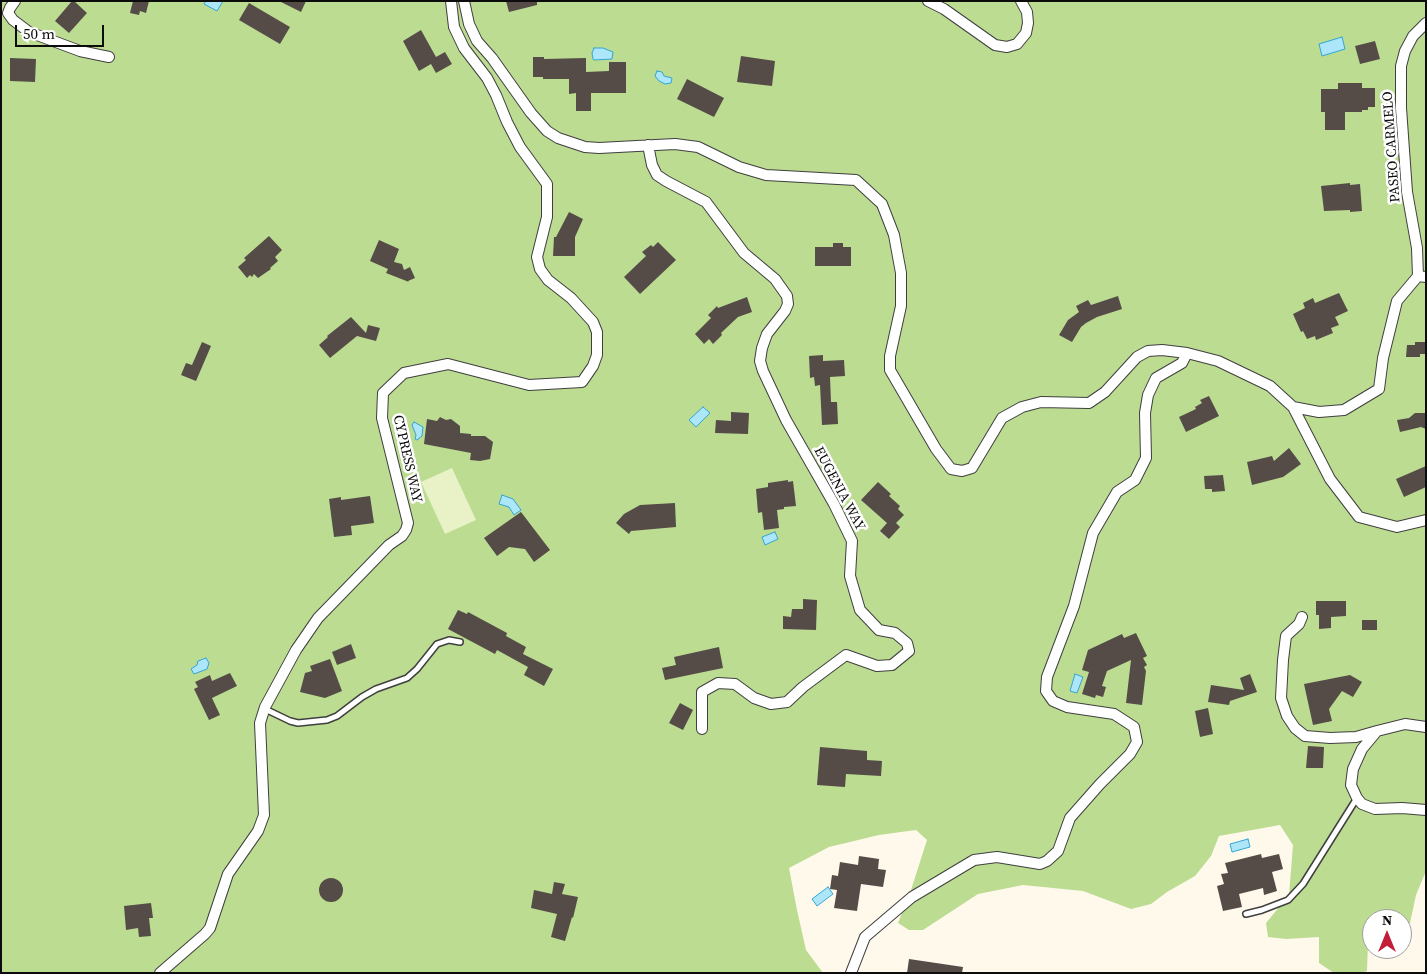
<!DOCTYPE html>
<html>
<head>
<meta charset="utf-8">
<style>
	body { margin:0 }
	#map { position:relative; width:1427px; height:974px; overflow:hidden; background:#fff9eb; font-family:"Source Serif 4",serif }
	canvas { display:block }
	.frame { position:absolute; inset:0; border:2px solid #0c0c0c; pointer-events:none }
	.north { position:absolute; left:1362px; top:909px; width:50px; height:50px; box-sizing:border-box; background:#fff; border:1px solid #9e9e9e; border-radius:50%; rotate:0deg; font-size:14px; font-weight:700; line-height:20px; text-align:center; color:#0c0c0c }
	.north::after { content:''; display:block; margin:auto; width:18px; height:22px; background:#c21e3a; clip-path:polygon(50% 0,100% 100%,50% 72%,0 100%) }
	.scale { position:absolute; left:15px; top:25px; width:89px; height:22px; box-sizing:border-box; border:2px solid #0c0c0c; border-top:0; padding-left:6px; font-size:15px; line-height:18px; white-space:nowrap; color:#0c0c0c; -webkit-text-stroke:4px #fff; paint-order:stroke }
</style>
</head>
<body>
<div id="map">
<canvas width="1427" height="974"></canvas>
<div class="frame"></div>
<div class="north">N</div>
<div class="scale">50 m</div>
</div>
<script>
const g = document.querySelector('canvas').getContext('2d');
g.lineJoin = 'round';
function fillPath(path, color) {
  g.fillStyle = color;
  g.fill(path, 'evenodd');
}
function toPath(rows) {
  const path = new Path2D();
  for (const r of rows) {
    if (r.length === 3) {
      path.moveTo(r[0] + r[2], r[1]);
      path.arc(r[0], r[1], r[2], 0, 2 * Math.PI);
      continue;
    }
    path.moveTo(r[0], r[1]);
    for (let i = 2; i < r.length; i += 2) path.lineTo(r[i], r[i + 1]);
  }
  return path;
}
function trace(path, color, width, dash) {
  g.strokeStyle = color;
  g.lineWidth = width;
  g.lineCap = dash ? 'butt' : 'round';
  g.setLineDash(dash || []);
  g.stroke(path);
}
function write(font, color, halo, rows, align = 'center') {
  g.font = font + ' "Source Serif 4",serif';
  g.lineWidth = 5;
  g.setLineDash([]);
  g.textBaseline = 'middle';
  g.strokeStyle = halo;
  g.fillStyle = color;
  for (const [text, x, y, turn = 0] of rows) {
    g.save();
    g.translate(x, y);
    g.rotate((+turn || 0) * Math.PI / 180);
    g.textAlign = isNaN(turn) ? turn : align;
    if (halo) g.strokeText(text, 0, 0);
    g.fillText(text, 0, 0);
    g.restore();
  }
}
fillPath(toPath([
	[1,1,1426,1,1426,871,1416,895,1410,923,1402,926,1402,919,1372,919,1372,939,1368,942,1367,971,1362,973,1334,973,1319,963,1319,937,1286,939,1268,937,1266,923,1289,895,1293,845,1280,825,1219,836,1211,856,1195,876,1167,892,1151,904,1131,909,1083,891,1023,885,978,894,923,930,909,930,898,923,911,890,927,840,916,830,879,835,829,847,789,868,797,910,806,950,823,973,1,973]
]), '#bcdc92');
fillPath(toPath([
	[452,468,476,520,445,534,421,482]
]), '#e8f2c6');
const water = toPath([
	[206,1,223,1,217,11,204,4,206,1],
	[1342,37,1345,49,1322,56,1319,44,1342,37],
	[594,48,603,48,613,52,612,59,594,60,593,59,592,53,594,48],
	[657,71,662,72,664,76,672,78,671,83,665,84,659,81,655,76,657,71],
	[703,407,710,413,696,427,689,420,703,407],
	[414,422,423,427,422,436,417,440,415,439,416,435,412,425,414,422],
	[502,495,513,499,521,510,514,515,509,507,499,504,502,495],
	[775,532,778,539,765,545,762,537,775,532],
	[206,658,209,663,207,669,194,674,191,669,197,665,198,661,206,658],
	[1075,674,1083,677,1077,693,1070,691,1075,674],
	[1248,839,1250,847,1232,852,1230,844,1248,839],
	[828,887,833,894,817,906,812,899,828,887]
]);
fillPath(water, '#ade6f9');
trace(water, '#31a6d3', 1);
fillPath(toPath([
	[72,1,74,1,87,13,69,33,55,21],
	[133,1,149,1,146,13,140,11,139,15,130,13],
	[279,1,306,1,301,12],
	[506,1,537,1,537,5,509,12],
	[249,3,290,27,280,44,239,20],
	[421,30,436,57,445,52,452,64,436,73,431,64,419,71,403,41],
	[1375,41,1380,59,1360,64,1355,46],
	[741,56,775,61,772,86,737,82],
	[533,57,544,57,544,59,586,58,586,72,609,71,609,62,626,62,626,93,591,93,591,111,576,111,576,93,569,94,569,79,543,79,543,77,533,77],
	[10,58,36,59,35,82,10,81],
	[687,79,724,98,714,117,677,99],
	[1338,83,1362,83,1362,88,1375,88,1375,107,1368,107,1368,110,1362,110,1362,112,1345,112,1345,130,1325,130,1325,112,1321,112,1321,89,1338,89],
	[1350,183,1350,185,1360,184,1362,211,1350,212,1350,210,1324,211,1321,186],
	[569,212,583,219,575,237,575,256,553,256,554,237,556,237],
	[269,236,282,250,275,257,278,261,270,268,271,269,258,278,254,274,252,277,250,275,247,278,238,267,246,260,244,258],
	[379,240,399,249,394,262,402,264,404,270,410,267,415,278,408,281,409,282,386,273,388,269,370,261],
	[658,242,676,260,640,294,624,277,646,256,642,252,651,245,653,247],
	[833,243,843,243,843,247,851,247,851,266,815,266,815,247,833,247],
	[1339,293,1348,311,1335,317,1339,325,1331,328,1333,333,1316,340,1315,336,1307,339,1303,331,1301,332,1293,314,1305,308,1303,303,1313,298,1315,303],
	[1118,296,1122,309,1097,317,1086,323,1081,327,1072,342,1059,335,1068,320,1079,312,1076,306,1088,300,1091,305],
	[747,297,752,312,738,317,721,333,722,335,713,344,709,339,704,344,695,334,711,318,708,315,717,306,718,308],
	[351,317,366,333,368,325,380,328,376,341,357,336,330,358,319,345,328,337,327,336],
	[202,342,211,346,196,381,181,375,186,363,192,365],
	[1415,342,1426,342,1426,354,1420,354,1420,357,1406,357,1407,345,1415,345],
	[823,355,823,361,844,360,845,376,830,377,831,402,837,402,838,424,822,425,820,385,815,386,814,377,810,378,809,356],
	[1209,396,1219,416,1186,432,1179,417,1196,409,1195,407,1202,403,1200,400],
	[731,412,749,413,748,434,715,433,716,420,731,421],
	[1415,413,1426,413,1426,429,1421,427,1400,432,1397,420,1409,418],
	[440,417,446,420,451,419,460,426,460,433,471,434,471,436,485,436,493,442,490,459,480,461,470,460,471,453,424,444,427,419,437,421],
	[1289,448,1301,464,1283,477,1252,485,1247,462,1272,456,1274,461],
	[1426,466,1426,487,1404,497,1396,479],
	[1223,475,1225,491,1212,492,1212,489,1205,489,1204,476],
	[788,480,788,482,793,481,796,506,784,507,784,509,777,510,779,528,764,530,762,512,758,513,756,489,768,487,768,483],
	[878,482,891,494,889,496,900,506,898,509,904,515,896,523,900,527,889,539,880,531,887,523,861,500],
	[370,496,374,523,351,526,352,535,334,537,329,499,341,497,341,500],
	[675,503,676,527,631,531,629,534,616,523,624,514,640,505],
	[521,512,550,550,534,562,525,549,509,547,497,556,484,538],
	[803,599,817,600,816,630,783,629,783,616,791,617,792,609,803,609],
	[1316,601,1346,601,1346,616,1331,617,1331,628,1319,629,1319,615,1316,615],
	[458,610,467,614,468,612,507,633,506,636,526,647,523,654,553,669,544,686,524,675,528,667,497,650,495,654,448,629],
	[1362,620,1377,620,1377,630,1362,630],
	[1136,633,1147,656,1143,658,1147,665,1144,667,1146,671,1142,705,1126,703,1131,660,1107,671,1102,686,1106,687,1103,697,1096,695,1095,698,1082,694,1089,672,1082,670,1088,650,1122,634,1124,638],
	[351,644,356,658,337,665,332,652],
	[719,647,723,668,665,680,662,668,676,665,674,657],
	[330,659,342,691,325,698,300,692,305,673,312,671,310,666],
	[230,673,237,686,212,698,220,715,209,720,194,689,198,687,195,682,210,675,212,681],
	[1250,674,1257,692,1230,701,1229,705,1208,702,1211,685,1244,690,1240,678],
	[1350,675,1362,682,1353,697,1342,691,1329,709,1332,721,1313,725,1304,684],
	[680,703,693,710,683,730,669,723],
	[1208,708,1213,734,1200,737,1195,711],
	[1308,746,1324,747,1323,768,1306,768],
	[820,747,867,751,867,760,882,761,881,776,846,774,845,787,817,785],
	[1261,854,1262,858,1279,854,1283,869,1272,872,1277,891,1264,895,1263,888,1239,894,1242,907,1223,911,1217,886,1224,884,1221,874,1228,873,1225,863],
	[859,856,879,859,878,869,886,870,883,887,861,884,857,911,834,908,837,890,830,889,832,875,838,876,840,862,858,865],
	[331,890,12],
	[554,882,565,884,562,894,578,897,573,918,572,917,565,941,551,937,557,914,531,908,534,890,552,894],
	[151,903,153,918,149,918,151,936,139,937,138,928,126,930,124,906],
	[909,959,963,967,962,973,907,973]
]), '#554c48');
const lane = toPath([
	[265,709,290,721,298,723,327,720,337,716,362,697,376,689,407,678,417,669,437,644,449,640,460,642],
	[1246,914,1262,910,1288,900,1303,884,1357,798]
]);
const street = toPath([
	[15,1,10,8,8,13,13,20,29,32,80,51,109,57],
	[464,1,469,24,477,41,492,58,531,113,547,131,558,138,585,147,599,148,675,144,698,147,739,167,766,175,856,180,882,204,894,235,901,273,901,306,890,356,890,370,936,449,951,469,962,471,972,468,1002,418,1022,407,1041,402,1089,403,1105,392,1137,357,1148,351,1162,350,1187,353,1218,361,1270,386,1293,407,1330,479,1359,517,1397,527,1426,520],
	[928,1,944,9,995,45,1007,47,1017,44,1026,33,1028,23,1027,12,1021,1],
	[648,145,652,165,657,175,666,181,706,202,744,253,775,279,787,296,788,304,785,311,767,334,762,348,760,361,763,371,786,420,834,504,852,541,850,576,860,610,879,630,895,633,907,643,909,651,892,665,877,666,846,655,803,687,787,702,771,704,754,698,735,684,718,683,702,692,702,729],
	[1418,276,1417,248,1407,192,1401,108,1401,66,1405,51,1413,36,1426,23],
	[1293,407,1319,412,1344,410,1379,389,1383,358,1397,301,1418,276,1426,277],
	[1302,617,1299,624,1286,636,1283,660,1281,698,1287,716,1295,728,1305,736,1330,738,1356,737,1377,731],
	[1426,727,1405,724,1377,731,1362,749,1353,769,1351,785,1357,798,1362,804,1375,809,1402,808,1426,810],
	[160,973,205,934,210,928,228,874,258,831,264,815,260,723,265,707,296,650,318,618,389,545,402,536,406,530,408,523,382,418,383,393,404,373,448,364,529,385,582,382,593,366,597,355,597,332,593,322,571,298,548,280,540,269,537,257,547,217,547,184,520,147,507,122,496,95,487,78,464,48,454,27,451,1],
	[851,973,865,937,912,897,974,860,997,857,1040,864,1047,861,1058,851,1070,818,1100,784,1130,754,1137,742,1134,727,1114,714,1067,707,1053,701,1046,691,1047,677,1074,606,1093,533,1117,492,1135,480,1146,458,1145,413,1148,395,1156,378,1182,363,1187,353]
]);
trace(lane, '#3f3f3f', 8);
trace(street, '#3f3f3f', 12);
trace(lane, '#fff', 5);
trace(street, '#fff', 10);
write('14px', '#0c0c0c', '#fff', [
	["PASEO CARMELO",1392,147,-94],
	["CYPRESS WAY",407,459,77],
	["EUGENIA WAY",839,489,62]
]);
</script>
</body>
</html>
